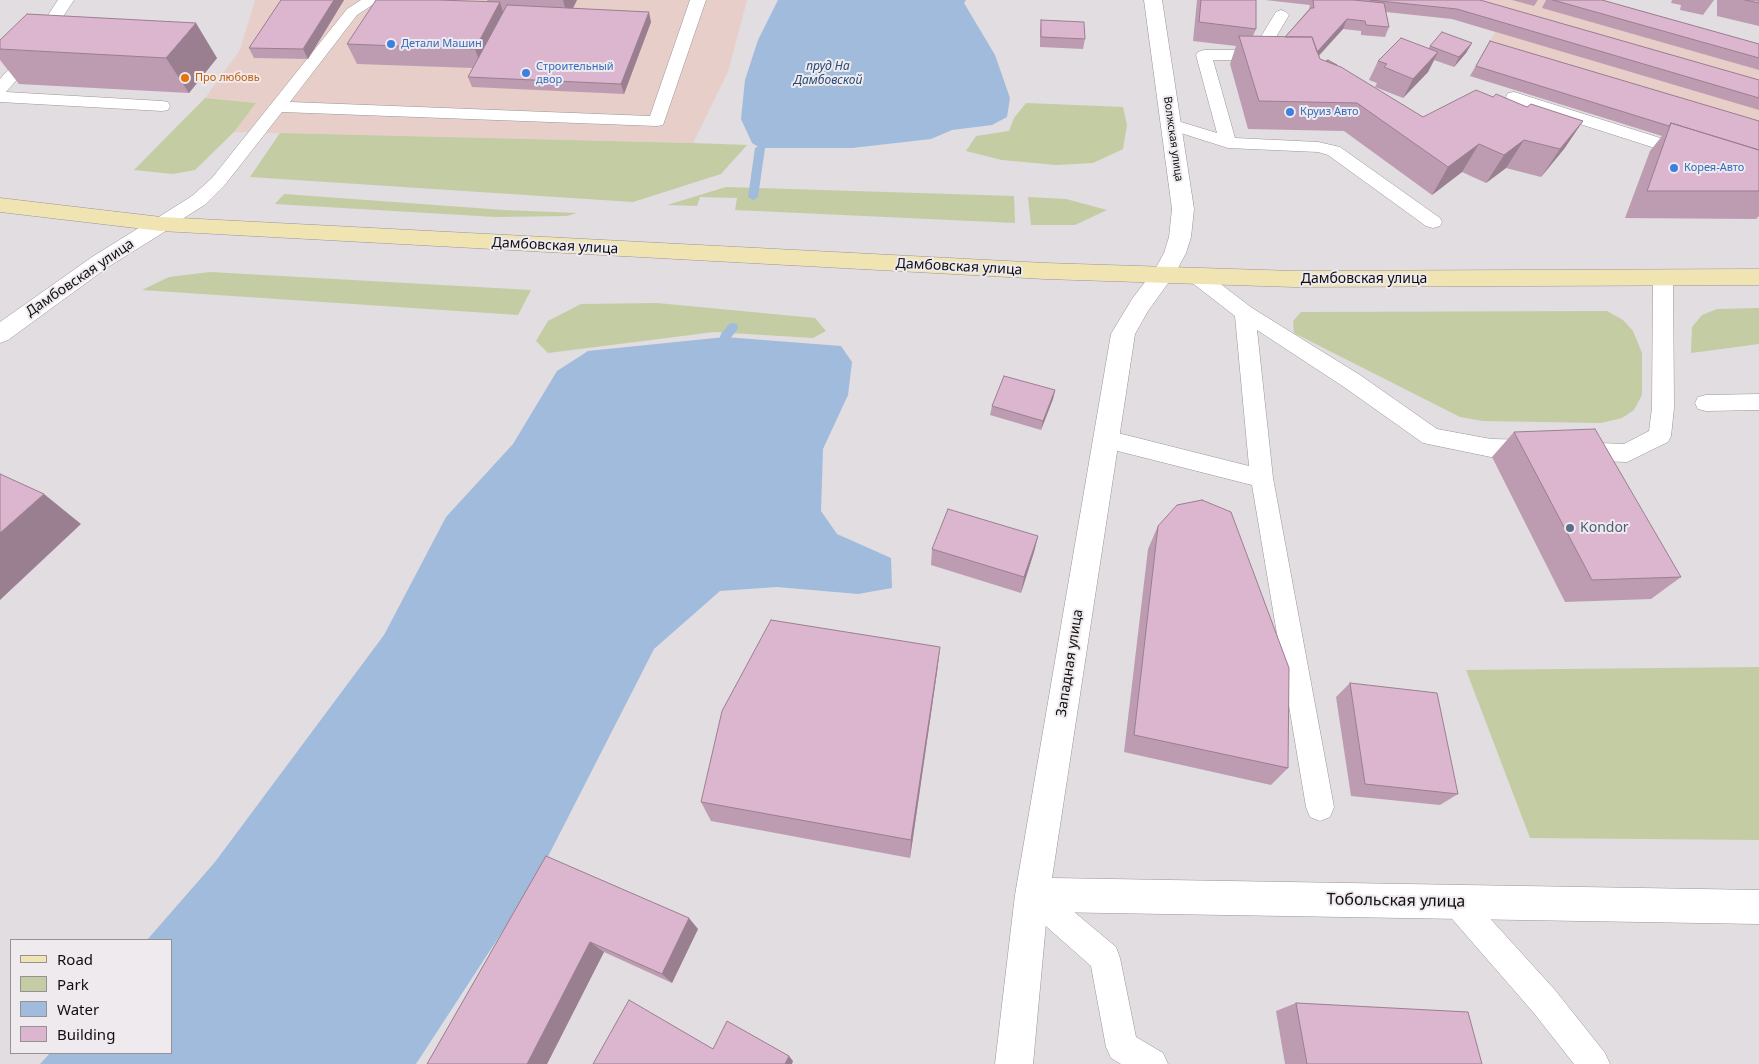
<!DOCTYPE html>
<html>
<head>
<meta charset="utf-8">
<style>
	body { margin:0 }
	#map { position:relative; width:1759px; height:1064px; overflow:hidden; background:#e1dde1; font-family:"Noto Sans",sans-serif }
	canvas { display:block }
	.legend { position:absolute; left:10px; top:939px; width:162px; height:115px; box-sizing:border-box; background:#eeeaee; border:1px solid #959295; margin:0; padding:6px 9px; list-style:none; font-size:15px; color:#100f10 }
	.legend li { display:flex; align-items:center; gap:10px; height:25px }
	.legend b { width:25px; border:1px solid #959295 }
</style>
</head>
<body>
<div id="map">
<canvas width="1759" height="1064"></canvas>
<ul class="legend">
<li><b style="height:6px;background:#efe4b2"></b>Road</li>
<li><b style="height:14px;background:#c4cca4"></b>Park</li>
<li><b style="height:14px;background:#a1bbdc"></b>Water</li>
<li><b style="height:14px;background:#dcb5ce"></b>Building</li>
</ul>
</div>
<script>
const g = document.querySelector('canvas').getContext('2d');
g.lineJoin = 'round';
function fillPath(path, color) {
  g.fillStyle = color;
  g.fill(path, 'evenodd');
}
function toPath(rows) {
  const path = new Path2D();
  for (const r of rows) {
    path.moveTo(r[0], r[1]);
    for (let i = 2; i < r.length; i += 2) path.lineTo(r[i], r[i + 1]);
  }
  return path;
}
function trace(path, color, width, dash) {
  g.strokeStyle = color;
  g.lineWidth = width;
  g.lineCap = dash ? 'butt' : 'round';
  g.setLineDash(dash || []);
  g.stroke(path);
}
function write(font, color, halo, rows, align = 'center') {
  g.font = font + ' "Noto Sans",sans-serif';
  g.lineWidth = 4;
  g.setLineDash([]);
  g.textBaseline = 'middle';
  g.strokeStyle = halo;
  g.fillStyle = color;
  for (const [text, x, y, turn = 0] of rows) {
    g.save();
    g.translate(x, y);
    g.rotate((+turn || 0) * Math.PI / 180);
    g.textAlign = isNaN(turn) ? turn : align;
    if (halo) g.strokeText(text, 0, 0);
    g.fillText(text, 0, 0);
    g.restore();
  }
}
fillPath(toPath([
	[255,0,747,0,728,72,693,143,234,132,255,103,205,98,240,50],
	[1338,0,1597,0,1759,44,1759,166,1470,76,1495,32,1452,19,1339,7]
]), '#e8cec9');
fillPath(toPath([
	[205,98,256,103,234,132,195,170,173,174,134,170],
	[1026,103,1123,107,1127,125,1123,149,1093,163,1056,165,1002,160,966,151,976,136,1009,131,1014,118],
	[280,133,693,143,747,145,721,174,633,202,250,177],
	[726,187,1014,196,1015,223,735,210,737,198,700,197,697,206,667,205],
	[284,194,504,210,577,213,567,216,496,217,275,204],
	[1028,197,1066,199,1107,210,1075,225,1031,225],
	[210,272,531,290,518,315,142,290,169,277],
	[657,303,815,318,826,331,813,338,714,332,548,353,536,341,548,321,581,304],
	[1759,308,1759,344,1691,353,1692,327,1702,315,1717,309],
	[1607,311,1623,320,1633,331,1642,353,1642,395,1634,410,1622,418,1601,423,1483,421,1460,417,1294,333,1293,321,1301,312],
	[1759,667,1759,840,1530,838,1466,670]
]), '#c4cca4');
fillPath(toPath([
	[778,0,966,0,964,3,995,55,1010,98,1007,117,992,125,952,130,931,139,852,148,760,148,752,143,741,119,745,80,758,40],
	[725,337,841,346,852,362,848,395,823,449,821,511,837,534,891,558,892,588,858,594,777,587,720,591,654,649,536,880,416,1064,40,1064,50,1053,171,1053,171,940,147,940,215,862,384,635,446,517,513,444,557,371,588,351]
]), '#a1bbdc');
fillPath(toPath([
	[760,145,765,148,758,197,753,200,748,197,755,148,760,145],
	[733,323,737,324,738,327,737,330,729,340,721,340,720,337,721,334,729,324,733,323]
]), '#a1bbdc');
const service = toPath([
	[58,0,74,0,35,59,6,92,162,101,168,102,170,106,168,110,162,111,0,102,0,79,23,53,58,0],
	[361,0,380,0,357,15,290,102,650,116,690,0,706,0,663,125,657,126,282,112,224,186,206,204,168,228,161,230,154,228,152,224,154,220,192,196,212,178,347,9,361,0],
	[1281,10,1286,12,1289,15,1266,54,1252,60,1213,60,1235,138,1318,142,1340,147,1440,218,1442,222,1440,226,1433,228,1426,226,1328,155,1318,152,1228,148,1165,128,1162,124,1165,120,1171,119,1217,133,1196,55,1198,52,1204,50,1249,50,1254,48,1276,12,1281,10],
	[1514,92,1692,148,1695,152,1692,156,1686,158,1680,156,1508,101,1506,97,1508,93,1514,92],
	[1198,270,1205,272,1252,308,1360,375,1437,429,1491,439,1533,440,1541,443,1544,449,1541,455,1533,458,1491,457,1423,443,1344,387,1257,330,1273,478,1334,807,1330,817,1320,821,1310,817,1306,807,1252,485,1106,448,1098,445,1095,439,1098,433,1106,430,1249,466,1235,316,1191,282,1188,277,1191,272,1198,270],
	[1663,270,1670,272,1673,277,1674,408,1671,436,1668,442,1627,462,1576,460,1568,457,1565,451,1568,445,1576,442,1624,444,1649,431,1652,408,1653,277,1656,272,1663,270],
	[1759,394,1759,410,1706,411,1698,409,1695,403,1698,397,1706,395,1759,394],
	[1032,880,1042,885,1116,947,1120,958,1136,1037,1163,1053,1168,1064,1121,1064,1111,1058,1106,1047,1091,966,1022,905,1017,895,1022,885,1032,880],
	[1456,887,1466,892,1555,990,1605,1053,1610,1064,1574,1064,1533,1012,1446,912,1441,902,1446,892,1456,887]
]);
const minor = toPath([
	[161,217,169,219,172,224,169,229,108,267,8,340,0,343,0,322,92,257,153,219,161,217],
	[1163,267,1171,269,1174,275,1148,311,1135,334,1052,878,1759,890,1759,924,1047,912,1033,1064,995,1064,1015,895,1111,334,1132,299,1155,269,1163,267]
]);
const tertiary = toPath([
	[1144,0,1162,0,1194,209,1191,237,1186,253,1171,281,1163,283,1155,281,1152,275,1164,253,1169,237,1172,209,1144,0]
]);
const secondary = toPath([
	[0,198,161,217,1045,263,1294,271,1759,269,1759,285,1294,287,1045,279,161,231,0,212,0,198]
]);
trace(service, '#999599', 1);
trace(minor, '#999599', 1);
trace(tertiary, '#999599', 1);
trace(secondary, '#999599', 1);
fillPath(service, '#fff');
fillPath(minor, '#fff');
fillPath(tertiary, '#fff');
fillPath(secondary, '#efe4b2');
fillPath(toPath([
	[281,0,344,0,308,59,254,58,249,48],
	[487,0,577,0,573,8,651,22,624,94,472,87,468,77,473,68,357,64,347,44,488,2],
	[1197,0,1256,0,1256,29,1253,36,1285,37,1309,9,1310,5,1265,0,1480,0,1759,80,1759,110,1452,19,1386,12,1389,27,1385,37,1361,35,1361,31,1343,29,1319,56,1320,59,1423,117,1493,97,1527,107,1583,121,1564,149,1541,177,1506,168,1486,183,1462,172,1432,195,1344,131,1248,129,1230,64,1236,46,1193,41],
	[1512,0,1538,0,1534,6],
	[1546,0,1602,0,1759,44,1759,70,1542,8],
	[1672,0,1714,0,1703,15,1680,10,1681,5,1671,3],
	[1717,0,1759,0,1759,26,1717,16],
	[1041,20,1085,39,1083,49,1040,47,1040,30],
	[0,40,217,58,189,93,19,84,0,60],
	[1490,41,1759,121,1759,216,1756,219,1625,218,1650,151,1662,136,1470,76],
	[1472,43,1466,53,1454,67,1434,60,1428,72,1403,98,1375,87,1377,83,1369,80,1378,61,1428,49,1430,46],
	[1055,390,1053,399,1041,430,990,415,992,406],
	[1514,432,1681,577,1651,599,1565,602,1492,457],
	[1158,526,1288,768,1271,785,1124,752,1148,549],
	[1038,536,1034,552,1021,593,931,565,932,549],
	[940,647,937,672,910,858,711,821,701,802],
	[1350,683,1458,794,1440,805,1351,796,1336,697],
	[546,856,698,929,672,983,604,952,547,1064,427,1064],
	[1296,1003,1482,1064,1285,1064,1276,1011]
]), '#bd9cb1');
fillPath(toPath([
	[334,0,344,0,308,59,303,49],
	[563,0,577,0,568,18],
	[500,2,506,22,482,69,475,49],
	[649,12,651,22,624,94,621,84],
	[1347,19,1343,29,1308,67,1312,57],
	[196,23,217,58,189,93,166,58],
	[1472,43,1466,53,1454,67,1459,57],
	[1438,52,1428,72,1403,98,1413,79],
	[1583,121,1564,149,1541,177,1560,149],
	[1524,140,1506,168,1486,183,1504,155],
	[1479,144,1462,172,1432,195,1448,167],
	[1055,390,1053,399,1041,430,1043,421],
	[44,494,81,524,0,600,0,533],
	[1038,536,1034,552,1021,593,1024,577],
	[940,647,937,672,910,858,911,840],
	[689,918,698,929,672,983,662,974],
	[590,942,604,952,547,1064,527,1064],
	[789,1056,793,1061,792,1064,785,1064]
]), '#9a7f90');
const building = toPath([
	[281,0,334,0,303,49,249,48,281,0],
	[376,0,437,0,500,2,475,49,347,44,376,0],
	[1201,0,1256,0,1256,29,1199,22,1201,0],
	[1313,0,1353,0,1384,3,1389,27,1366,25,1365,21,1347,19,1317,52,1312,37,1285,37,1311,8,1314,8,1313,0],
	[1370,0,1480,0,1759,80,1759,98,1457,9,1370,0],
	[1553,0,1602,0,1759,44,1759,58,1553,0],
	[1745,0,1759,0,1759,3,1745,0],
	[507,5,649,12,621,84,468,77,507,5],
	[27,14,196,23,166,58,0,49,0,40,27,14],
	[1041,20,1084,22,1085,39,1041,37,1041,20],
	[1442,32,1472,43,1459,57,1430,46,1442,32],
	[1239,36,1312,37,1320,59,1341,67,1423,117,1476,90,1493,97,1496,94,1527,107,1531,104,1583,121,1560,149,1524,140,1504,155,1479,144,1448,167,1357,103,1259,101,1239,36],
	[1401,38,1438,52,1413,79,1384,67,1387,64,1378,61,1401,38],
	[1490,41,1759,121,1759,150,1671,123,1669,126,1476,66,1490,41],
	[1328,60,1337,65,1326,61,1328,60],
	[1671,123,1759,150,1759,191,1647,191,1671,123],
	[1004,376,1055,390,1043,421,992,406,1004,376],
	[1595,429,1681,577,1592,580,1514,432,1595,429],
	[0,474,44,494,0,533,0,474],
	[1202,500,1231,512,1289,668,1288,768,1134,735,1158,526,1177,505,1202,500],
	[948,509,1038,536,1024,577,932,549,948,509],
	[771,620,940,647,911,840,701,802,722,711,771,620],
	[1350,683,1437,693,1458,794,1365,784,1350,683],
	[546,856,689,918,662,974,590,942,527,1064,427,1064,546,856],
	[629,1000,713,1049,727,1021,789,1056,785,1064,593,1064,629,1000],
	[1296,1003,1468,1012,1482,1064,1307,1064,1296,1003]
]);
fillPath(building, '#dcb5ce');
trace(building, '#9a7f90', 1);
for (const [x, y, r, color] of [
	[391,44,5,"#3f7fe0"],
	[526,73,5,"#3f7fe0"],
	[185,78,5,"#e8710a"],
	[1290,112,5,"#3f7fe0"],
	[1674,168,5,"#3f7fe0"],
	[1570,528,5,"#5c6f8a"]
]) {
  const dot = new Path2D();
  dot.arc(x, y, r, 0, 2 * Math.PI);
  g.fillStyle = color;
  g.fill(dot);
  trace(dot, '#eeeaee', 2);
}
write('11px', '#366cbe', '#eeeaee', [
	["Детали Машин",401,44],
	["Строительный",536,67],
	["двор",536,80],
	["Круиз Авто",1300,112],
	["Корея-Авто",1684,168]
], 'left');
write('11px', '#c56008', '#eeeaee', [
	["Про любовь",195,78]
], 'left');
write('11px', '#100f10', '#eeeaee', [
	["Волжская улица",1173,139,82]
]);
write('italic 12px', '#264b77', '#eeeaee', [
	["пруд На",828,67],
	["Дамбовской",828,81]
]);
write('14px', '#100f10', '#eeeaee', [
	["Дамбовская улица",555,246,3],
	["Дамбовская улица",959,267,3],
	["Дамбовская улица",80,278,-34],
	["Дамбовская улица",1364,279],
	["Западная улица",1070,663,-81]
]);
write('14px', '#4e5e75', '#eeeaee', [
	["Kondor",1580,528]
], 'left');
write('16px', '#100f10', '#eeeaee', [
	["Тобольская улица",1396,901,1]
]);
</script>
</body>
</html>
